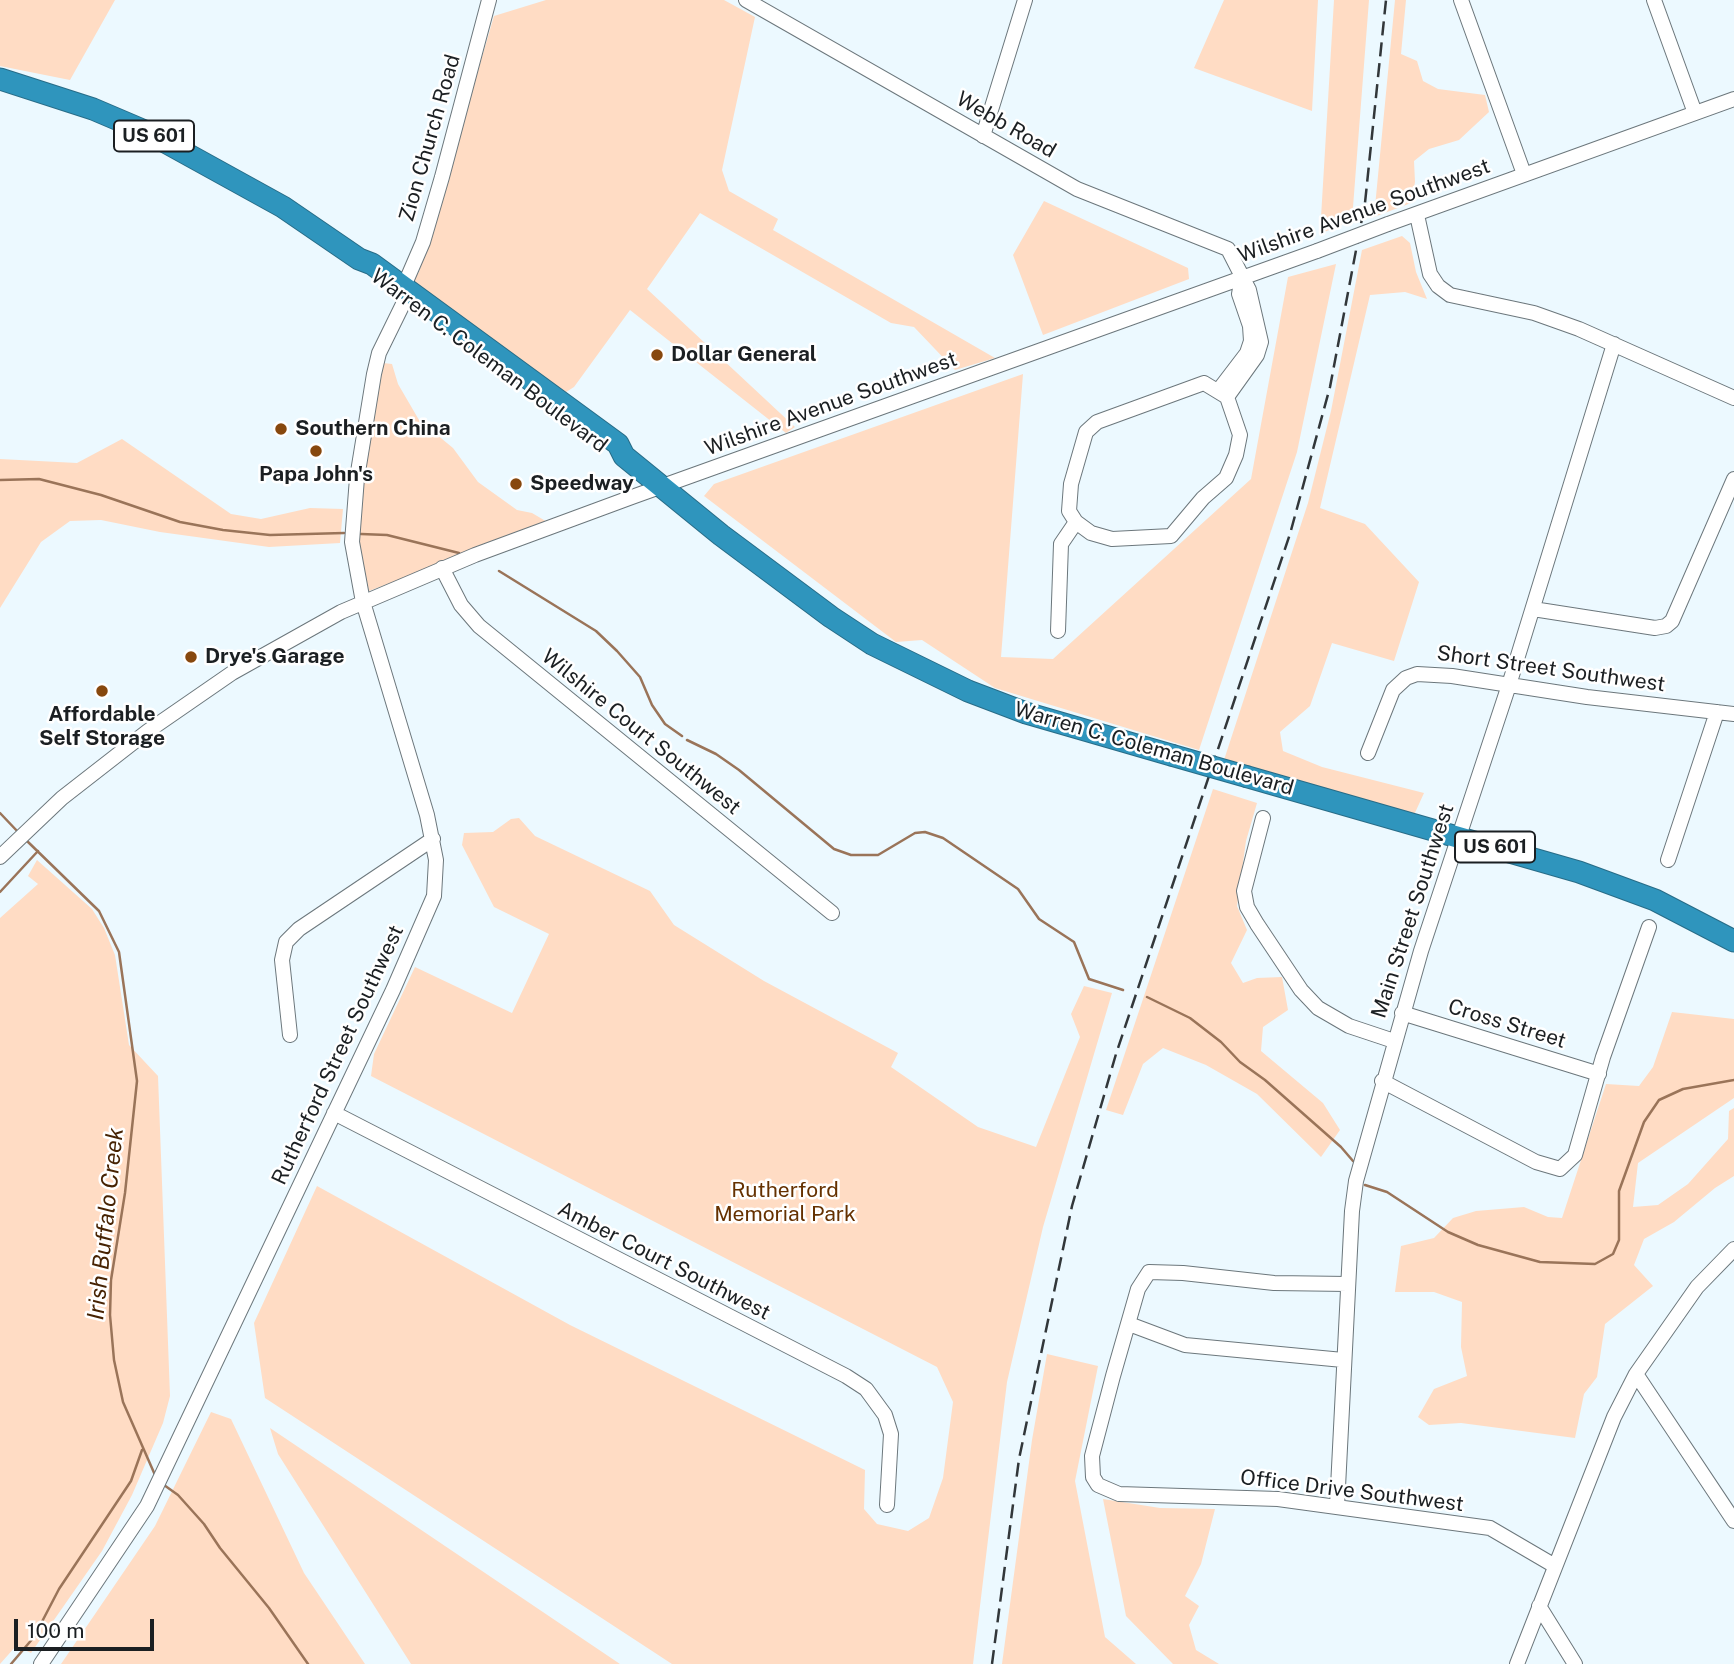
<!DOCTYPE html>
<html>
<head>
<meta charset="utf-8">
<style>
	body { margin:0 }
	#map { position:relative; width:1734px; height:1664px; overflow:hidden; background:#ecf9ff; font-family:"Public Sans",sans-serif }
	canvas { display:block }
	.scale { position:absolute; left:14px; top:1619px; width:140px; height:32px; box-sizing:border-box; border:4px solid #1b1f22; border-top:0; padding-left:9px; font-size:21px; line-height:24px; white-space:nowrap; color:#1b1f22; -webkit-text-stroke:5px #fff; paint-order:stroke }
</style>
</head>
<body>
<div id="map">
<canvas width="1734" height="1664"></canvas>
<div class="scale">100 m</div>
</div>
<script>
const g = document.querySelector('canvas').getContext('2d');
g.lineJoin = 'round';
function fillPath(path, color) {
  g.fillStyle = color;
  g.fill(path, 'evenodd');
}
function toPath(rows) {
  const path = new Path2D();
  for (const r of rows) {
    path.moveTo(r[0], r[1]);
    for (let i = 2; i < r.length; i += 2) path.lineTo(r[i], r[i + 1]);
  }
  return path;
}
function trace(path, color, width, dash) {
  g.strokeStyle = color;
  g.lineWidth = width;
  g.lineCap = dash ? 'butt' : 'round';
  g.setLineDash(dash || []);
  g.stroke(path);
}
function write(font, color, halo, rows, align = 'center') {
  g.font = font + ' "Public Sans",sans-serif';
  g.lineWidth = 5;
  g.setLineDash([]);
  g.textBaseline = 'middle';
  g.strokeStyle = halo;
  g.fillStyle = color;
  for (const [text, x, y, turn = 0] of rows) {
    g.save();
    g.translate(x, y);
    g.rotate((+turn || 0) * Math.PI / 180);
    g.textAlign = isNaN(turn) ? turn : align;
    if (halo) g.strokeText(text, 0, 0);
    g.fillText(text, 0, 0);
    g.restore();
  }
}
fillPath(toPath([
	[0,0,115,0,70,80,0,66],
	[546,0,724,0,755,17,722,170,729,191,778,219,773,230,995,358,955,370,914,327,891,323,700,213,647,289,795,427,786,433,630,310,574,387,563,394,411,283,419,272,494,16],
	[1224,0,1318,0,1312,111,1194,68],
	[1334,0,1369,0,1352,220,1320,234],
	[1395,0,1406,0,1401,54,1417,61,1423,81,1438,89,1485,95,1489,112,1459,140,1429,149,1414,161,1415,182,1411,203,1374,217],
	[1044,201,1188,268,1189,279,1043,335,1013,255],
	[1402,236,1410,243,1416,272,1427,299,1405,292,1370,295,1320,508,1365,524,1419,582,1394,661,1332,643,1310,706,1280,732,1283,751,1322,767,1424,793,1414,815,1224,760,1308,503,1331,411,1362,250],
	[1336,264,1297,452,1199,750,995,688,922,640,896,642,704,496,714,484,1023,374,1001,657,1053,659,1251,479,1288,277],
	[383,363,392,364,398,384,419,420,453,448,478,482,517,510,532,513,549,523,369,591,358,540,365,470],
	[122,439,231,514,261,519,310,508,343,509,340,543,269,547,160,532,101,520,70,521,41,542,0,608,0,459,77,463],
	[1213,789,1257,803,1246,841,1237,906,1247,930,1231,963,1243,983,1257,978,1282,977,1288,1010,1263,1027,1261,1051,1323,1103,1340,1130,1321,1157,1257,1094,1206,1065,1163,1048,1143,1064,1123,1115,1106,1110],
	[519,818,535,836,650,891,674,925,764,981,898,1053,891,1067,978,1127,1036,1147,1080,1037,1071,1014,1084,986,1112,993,1043,1227,1007,1382,973,1664,672,1664,265,1398,254,1323,317,1186,570,1325,865,1470,864,1509,877,1524,908,1531,929,1518,943,1478,953,1402,937,1367,371,1076,374,1054,415,967,512,1013,549,934,494,907,462,845,464,833,493,832,511,819],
	[37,860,92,909,104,928,115,955,129,1045,158,1076,170,1396,163,1423,132,1495,102,1551,31,1653,16,1646,0,1664,0,918,38,884,28,876],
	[1672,1012,1734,1019,1734,1098,1638,1163,1633,1207,1658,1205,1688,1184,1728,1139,1729,1111,1734,1108,1734,1176,1715,1188,1674,1222,1644,1239,1634,1265,1653,1286,1605,1324,1597,1377,1584,1394,1575,1438,1461,1423,1429,1425,1418,1417,1434,1389,1467,1376,1461,1347,1462,1302,1434,1292,1395,1292,1401,1246,1434,1238,1453,1218,1476,1211,1524,1207,1548,1217,1562,1218,1606,1084,1639,1086,1653,1067],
	[1047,1354,1098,1366,1075,1481,1105,1637,1136,1664,1002,1664,1032,1440],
	[211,1412,231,1419,304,1573,365,1664,61,1664,155,1526],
	[270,1428,620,1664,411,1664,278,1454],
	[1103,1499,1160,1508,1215,1509,1201,1564,1185,1596,1199,1606,1189,1625,1196,1650,1219,1664,1173,1664,1126,1616]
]), '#ffdcc4');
trace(toPath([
	[0,480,39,479,101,495,180,522,223,530,270,535,344,533],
	[361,534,387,535,459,553],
	[499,571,596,631,617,651,640,677,652,705,665,724,682,736],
	[687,740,716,754,739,770,834,849,851,855,878,855,915,833,925,832,943,838,1018,889,1039,919,1074,942,1089,979,1123,990],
	[0,813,19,833],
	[26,840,99,911,119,952,137,1081,125,1193,111,1280,110,1315,114,1360,123,1402,155,1475],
	[0,892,38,851],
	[1147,997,1190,1018,1221,1042,1240,1062,1265,1080,1341,1147,1353,1161],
	[1365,1185,1387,1192,1448,1232,1478,1245,1540,1262,1595,1264,1613,1254,1619,1240,1619,1191,1644,1122,1659,1100,1683,1089,1734,1080],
	[164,1485,178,1495,204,1524,220,1548,269,1608,308,1664],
	[11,1664,34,1637,59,1589,131,1481,142,1450]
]), '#9a7459', 2.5);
const minor = toPath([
	[746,0,1077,189,1228,249,1249,290,1261,342,1257,355,1227,397],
	[1461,0,1524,174],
	[1654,0,1695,113],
	[983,136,1025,0],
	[1417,215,1430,274,1438,286,1450,295,1534,313,1579,329,1734,398],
	[1388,224,1734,99],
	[404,286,423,242,442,177,489,0],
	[1204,383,1227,397,1240,435,1236,455,1226,478,1203,498,1171,536,1112,539,1091,533,1076,522,1069,511,1071,484,1086,432,1097,422,1204,383],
	[1218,391,1247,353,1251,341,1250,326,1239,294,1242,278],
	[442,568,461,605,479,626,832,913],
	[1533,609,1655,628,1666,626,1672,621,1734,479],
	[1058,631,1061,544,1076,522],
	[1368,753,1393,690,1406,678,1417,674,1452,676,1587,697,1734,714],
	[1263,818,1244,891,1247,907,1257,924,1301,990,1318,1008,1349,1026,1394,1041],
	[0,857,62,798,148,731,232,673,341,612,475,555,632,497,1317,251],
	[1668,860,1717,712],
	[1402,1013,1599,1074],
	[290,1035,282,960,286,942,299,929,433,839],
	[1382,1081,1536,1162,1560,1169,1575,1155,1603,1057,1649,927],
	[334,1113,846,1376,866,1389,885,1415,891,1434,887,1505],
	[1348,1284,1274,1283,1183,1273,1149,1272,1138,1289,1113,1376,1092,1456,1093,1477,1098,1485,1119,1494,1278,1499,1490,1528,1555,1566],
	[1129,1324,1185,1345,1343,1360],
	[1636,1374,1734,1521],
	[1337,1507,1352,1211,1356,1181,1421,951,1509,685,1614,344],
	[1539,1606,1575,1664],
	[41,1664,147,1506,393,990,434,896,436,860,427,815,363,602,352,542,357,478,374,374,379,353,405,300],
	[1517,1664,1614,1417,1636,1374,1697,1287,1734,1249]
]);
const highway = toPath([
	[0,79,93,109,147,132,283,207,359,259,372,264,618,444,624,456,721,535,831,617,872,644,968,691,1026,713,1171,755],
	[1248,777,1579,872,1655,900,1734,941]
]);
trace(minor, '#6c777c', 16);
trace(highway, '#286c87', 23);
trace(minor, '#fff', 14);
trace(highway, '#2f95bd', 21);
trace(toPath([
	[992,1664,1019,1459,1072,1206,1116,1054,1290,534,1330,387,1365,203,1386,0]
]), '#32373a', 2.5, [14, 7]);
const minorBridge = toPath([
	[1317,251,1388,224]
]);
const highwayBridge = toPath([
	[1171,755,1248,777]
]);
trace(minorBridge, '#6c777c', 16, []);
trace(highwayBridge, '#286c87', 23, []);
trace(minorBridge, '#fff', 14);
trace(highwayBridge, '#2f95bd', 21);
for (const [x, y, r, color] of [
	[657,355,7,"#87480e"],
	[281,429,7,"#87480e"],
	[316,451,7,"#87480e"],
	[516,484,7,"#87480e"],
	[191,657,7,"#87480e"],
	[102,691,7,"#87480e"]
]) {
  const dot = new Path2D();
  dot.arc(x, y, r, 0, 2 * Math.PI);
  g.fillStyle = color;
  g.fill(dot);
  trace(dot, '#fff', 2.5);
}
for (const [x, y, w] of [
	[154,136,80],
	[1495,847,80]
]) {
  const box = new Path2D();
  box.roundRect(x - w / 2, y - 15.5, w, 31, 5);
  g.fillStyle = '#fff';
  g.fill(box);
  trace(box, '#1b1f22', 2);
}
write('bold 19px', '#1b1f22', null, [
	["US 601",154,136],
	["US 601",1495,847]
]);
write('21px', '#1b1f22', '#fff', [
	["Webb Road",1006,125,30],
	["Zion Church Road",430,138,-74],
	["Wilshire Avenue Southwest",1364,211,-20],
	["Warren C. Coleman Boulevard",489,361,37],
	["Wilshire Avenue Southwest",831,404,-20],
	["Short Street Southwest",1551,669,8],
	["Wilshire Court Southwest",641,732,39],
	["Warren C. Coleman Boulevard",1154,749,16],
	["Main Street Southwest",1413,911,-72],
	["Cross Street",1507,1024,17],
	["Rutherford Street Southwest",338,1055,-65],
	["Amber Court Southwest",664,1261,27],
	["Office Drive Southwest",1352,1491,7]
]);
write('bold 21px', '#1b1f22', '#fff', [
	["Dollar General",671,355],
	["Southern China",295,429],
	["Papa John's",316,475,"center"],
	["Speedway",530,484],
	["Drye's Garage",205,657],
	["Affordable",102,715,"center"],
	["Self Storage",102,739,"center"]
], 'left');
write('21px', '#653100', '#fff', [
	["Rutherford",785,1191],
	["Memorial Park",785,1215]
]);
write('italic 23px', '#472303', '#fff', [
	["Irish Buffalo Creek",106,1224,-84]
]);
</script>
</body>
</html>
